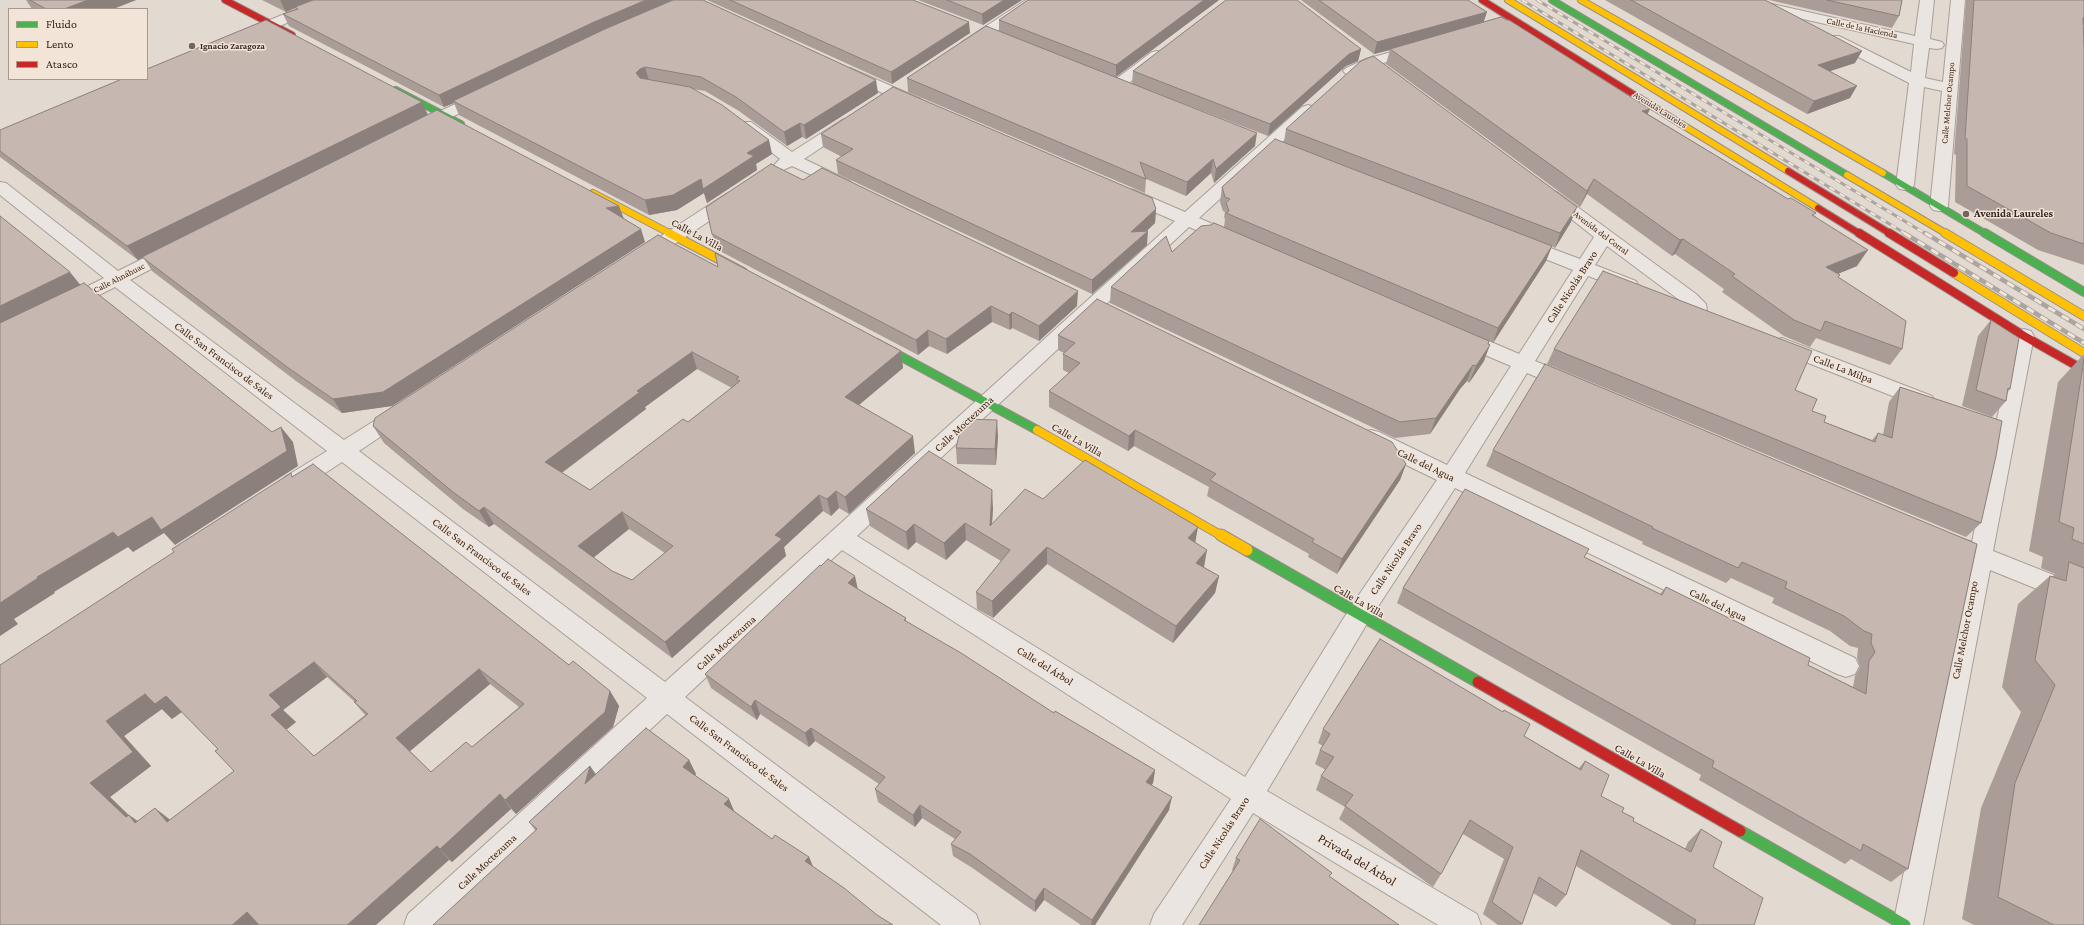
<!DOCTYPE html>
<html>
<head>
<meta charset="utf-8">
<style>
	body { margin:0 }
	#map { position:relative; width:2084px; height:925px; overflow:hidden; background:#e2d9d0; font-family:"Crimson Pro",serif }
	canvas { display:block }
	.legend { position:absolute; left:8px; top:8px; width:140px; height:72px; box-sizing:border-box; background:#f2e4d7; border:1px solid #a7988e; margin:0; padding:5px 7px; list-style:none; font-size:12px; color:#362621 }
	.legend li { display:flex; align-items:center; gap:8px; height:20px }
	.legend b { width:20px; border:1px solid #a7988e }
</style>
</head>
<body>
<div id="map">
<canvas width="2084" height="925"></canvas>
<ul class="legend">
<li><b style="height:5px;background:#4caf50"></b>Fluido</li>
<li><b style="height:5px;background:#ffc107"></b>Lento</li>
<li><b style="height:5px;background:#c62828"></b>Atasco</li>
</ul>
</div>
<script>
const g = document.querySelector('canvas').getContext('2d');
g.lineJoin = 'round';
function toPath(rows) {
  const path = new Path2D();
  for (const r of rows) {
    path.moveTo(r[0], r[1]);
    for (let i = 2; i < r.length; i += 2) path.lineTo(r[i], r[i + 1]);
  }
  return path;
}
function trace(path, color, width, dash) {
  g.strokeStyle = color;
  g.lineWidth = width;
  g.lineCap = dash ? 'butt' : 'round';
  g.setLineDash(dash || []);
  g.stroke(path);
}
function fillPath(path, color) {
  g.fillStyle = color;
  g.fill(path, 'evenodd');
}
function write(font, color, halo, rows, align = 'center') {
  g.font = font + ' "Crimson Pro",serif';
  g.lineWidth = 3;
  g.setLineDash([]);
  g.textBaseline = 'middle';
  g.strokeStyle = halo;
  g.fillStyle = color;
  for (const [text, x, y, turn = 0] of rows) {
    g.save();
    g.translate(x, y);
    g.rotate((+turn || 0) * Math.PI / 180);
    g.textAlign = isNaN(turn) ? turn : align;
    if (halo) g.strokeText(text, 0, 0);
    g.fillText(text, 0, 0);
    g.restore();
  }
}
const street = toPath([
	[319,0,338,0,336,3,255,36,245,36,243,33,245,30,319,0],
	[1026,0,1042,0,972,48,962,48,960,45,962,42,1026,0],
	[1920,0,1934,0,1930,39,1942,42,1944,45,1942,48,1937,49,1929,48,1925,78,1943,82,1951,0,1965,0,1948,206,1945,210,1939,211,1933,210,1930,206,1942,91,1924,87,1914,185,1911,189,1905,190,1899,189,1896,185,1909,83,1829,42,1827,39,1829,36,1839,36,1911,72,1914,44,1772,12,1767,11,1765,8,1767,5,1772,4,1915,36,1920,0],
	[1417,45,1422,46,1424,49,1422,52,1376,65,1351,76,1346,74,1343,71,1346,68,1366,59,1417,45],
	[1157,51,1162,52,1164,55,1162,58,1122,88,1112,88,1109,85,1112,82,1152,52,1157,51],
	[850,68,921,99,923,102,921,105,909,105,845,76,842,73,845,70,850,68],
	[483,91,489,93,491,96,489,99,429,128,417,128,415,125,417,122,483,91],
	[1308,105,1314,107,1316,110,1314,113,1199,218,1235,234,1238,238,1235,242,1229,244,1223,242,1189,227,857,536,1245,777,1350,608,1437,480,1363,444,1360,438,1363,432,1371,430,1379,432,1447,465,1511,366,1454,342,1451,337,1454,332,1461,330,1468,332,1519,354,1573,270,1515,247,1512,243,1515,239,1521,237,1580,259,1594,237,1542,196,1545,192,1551,191,1557,192,1696,294,1706,304,1707,311,1704,315,1697,317,1690,315,1687,306,1682,302,1607,246,1595,265,1636,281,1638,285,1636,289,1629,291,1588,276,1535,361,1576,378,1579,383,1576,388,1569,390,1562,388,1527,373,1465,473,1855,658,1859,666,1855,674,1846,677,1837,674,1455,488,1368,622,1267,791,1477,914,1481,925,1438,925,1253,813,1182,925,1150,925,1154,914,1231,799,842,550,685,697,976,914,980,925,941,925,667,714,441,925,404,925,408,914,647,698,342,462,301,489,293,491,285,489,282,483,285,477,327,451,115,287,74,308,67,310,60,308,57,304,60,300,104,278,0,195,0,182,6,183,118,271,168,246,174,244,180,246,183,250,180,254,130,280,344,440,393,409,400,406,407,409,411,414,407,419,359,451,665,682,1175,221,1122,198,1119,194,1122,190,1128,189,1134,190,1185,212,1302,107,1308,105],
	[848,118,854,120,856,123,854,126,804,159,850,181,853,185,850,189,844,190,792,166,781,171,775,170,773,166,780,159,737,125,739,122,751,122,792,152,842,120,848,118],
	[732,193,738,194,741,198,738,202,649,261,642,263,635,261,633,257,635,253,726,194,732,193],
	[2024,329,2031,331,2034,336,1993,551,2084,587,2084,608,1990,570,1923,925,1893,925,1968,561,1939,549,1935,542,1939,535,1947,533,1972,542,2014,336,2017,331,2024,329],
	[1782,338,1932,396,1935,401,1932,406,1925,408,1918,406,1775,350,1772,345,1775,340,1782,338]
]);
const fastFar2 = toPath([
	[1552,0,1847,175],
	[396,90,461,124],
	[1883,173,1986,234]
]);
const fastFar1 = toPath([
	[1985,233,2084,292],
	[876,343,1037,430]
]);
const fast = toPath([
	[1247,550,1478,682],
	[1740,831,1905,925]
]);
const slowFar2 = toPath([
	[1508,0,1788,171],
	[1581,0,1883,173],
	[1681,124,1818,208],
	[1847,175,1947,234],
	[593,193,671,234]
]);
const slowFar1 = toPath([
	[669,233,743,272],
	[1945,233,2084,316],
	[1954,273,2084,353],
	[1037,430,1222,536]
]);
const slow = toPath([
	[1221,535,1247,550]
]);
const jamFar2 = toPath([
	[225,0,292,35],
	[1482,0,1681,124],
	[1788,171,1891,234],
	[1818,208,1860,234]
]);
const jamFar1 = toPath([
	[1859,233,2024,336,2084,370],
	[1889,233,1954,273]
]);
const jam = toPath([
	[1478,682,1740,831]
]);
trace(street, '#a89f98', 2);
trace(fastFar2, '#978e88', 8);
trace(fastFar1, '#978e88', 10);
trace(fast, '#978e88', 13);
trace(slowFar2, '#978e88', 8);
trace(slowFar1, '#978e88', 10);
trace(slow, '#978e88', 13);
trace(jamFar2, '#978e88', 8);
trace(jamFar1, '#978e88', 10);
trace(jam, '#978e88', 13);
fillPath(street, '#eae5e0');
trace(fastFar2, '#4caf50', 6);
trace(fastFar1, '#4caf50', 8);
trace(fast, '#4caf50', 11);
trace(slowFar2, '#ffc107', 6);
trace(slowFar1, '#ffc107', 8);
trace(slow, '#ffc107', 11);
trace(jamFar2, '#c62828', 6);
trace(jamFar1, '#c62828', 8);
trace(jam, '#c62828', 11);
const railFar1 = toPath([
	[1522,0,1906,234],
	[1537,0,1926,234]
]);
const rail = toPath([
	[1904,233,2084,343],
	[1925,233,2084,329]
]);
trace(railFar1, '#aba5a0', 3);
trace(rail, '#aba5a0', 4.5);
trace(railFar1, '#f2e4d7', 2, [6]);
trace(rail, '#f2e4d7', 3, [8]);
fillPath(toPath([
	[26,0,136,0,113,9,32,9],
	[262,0,703,0,878,93,806,139,802,137,787,146,739,111,705,91,693,89,772,154,756,164,757,170,707,203,704,193,677,210,649,215,459,115,454,103,444,107,289,26,283,14,296,9,295,8,286,12],
	[707,0,913,0,970,33,892,84],
	[918,0,1022,0,983,25],
	[1028,0,1219,0,1116,77,1255,146,1214,183,1211,173,1186,196,1146,179,1145,193,908,92,907,78,999,32,999,20],
	[1301,0,1468,0,1484,22,1648,114,1815,216,1857,266,1837,274,1840,275,1838,277,1902,349,1890,365,1816,338,1810,347,1784,336,1722,292,1724,289,1675,254,1672,256,1587,194,1580,207,1386,64,1390,50,1374,54],
	[1605,0,1765,0,1855,63,1830,71,1850,98,1807,114],
	[1769,0,1902,0,1899,16,1892,28],
	[1966,0,2084,0,2084,24,2083,25,2084,48,2084,265,2038,250,1955,202,1956,155,1954,154],
	[1361,49,1358,61,1346,66,1268,136,1132,84,1133,71],
	[428,115,623,218,645,242,392,406,342,413,296,381,152,271,143,257,138,260,0,157,0,130],
	[1286,129,1571,222,1555,248,1552,246,1546,261,1493,343,1489,341,1484,361,1469,383,1467,381,1460,389,1430,434,1395,438,1110,303,1111,287,1172,252,1224,227,1225,219,1224,217,1225,212,1223,211,1220,202,1222,187,1284,142],
	[821,134,1156,209,1155,223,1147,231,1147,245,1092,294,838,174,836,160,842,157,823,147],
	[803,180,1077,306,1039,341,1012,328,1010,330,992,322,947,354,929,346,918,355,716,249,712,234],
	[718,267,901,351,903,368,859,405,915,453,849,514,839,508,831,516,823,511,784,547,786,556,672,658,494,524,489,527,463,509,384,443,373,426],
	[697,369,732,388,688,422,590,490,562,473,646,409,645,407],
	[629,529,665,553,632,580,612,571,593,557],
	[1991,320,2010,389,2007,393,2006,401,1992,417,1962,406,1978,336],
	[1058,335,1406,464,1400,480,1337,574,1308,557,1309,554,1207,496,1209,487,1134,446,1128,451,1049,407,1049,391,1069,373,1063,370,1063,354,1064,353,1058,350],
	[1554,349,1795,390,1812,411,1824,422,1872,440,1878,433,1883,435,1889,402,1900,387,1981,523,1966,537,1547,364],
	[2084,354,2084,925,1974,925,1962,919,1981,808,2021,712,2002,687,2018,604,2050,576,2052,577,2055,574,2041,568,2043,557,2029,551,2058,382],
	[998,436,996,465,957,464,956,448],
	[1493,450,1977,544,1908,869,1891,882,1851,859,1845,864,1699,780,1701,775,1397,603,1403,588,1584,557,1660,594,1666,587,1808,665,1853,687,1855,676,1860,667,1857,658,1858,648,1850,646,1830,631,1772,603,1774,598,1731,578,1726,583,1642,544,1643,542,1486,466],
	[293,476,569,665,610,691,619,706,613,727,516,814,511,809,452,862,449,860,0,925],
	[327,677,355,702,354,702,365,715,314,756,286,730,296,722,283,710],
	[490,684,519,707,472,747,431,772,410,751],
	[162,709,172,719,182,712,218,749,234,771,170,820,138,821,129,815,110,797,151,766,124,736],
	[1043,499,1196,542,1204,567,1219,576,1215,593,1173,643,1047,564,993,618,977,609,976,592,1001,561,966,540,946,560,916,542,908,550,870,526,866,509,993,508,992,524],
	[858,589,906,618,906,622,1054,713,1155,770,1153,783,1151,785,1169,810,1095,925,1081,925,1044,900,1035,912,971,867,953,856,951,844,955,839,922,818,915,827,878,802,875,789,879,784,815,741,809,747,760,714,757,720,711,688,705,674],
	[1323,729,1524,736,1579,768,1585,761,1601,796,1622,812,1633,821,1685,849,1688,842,1701,829,1713,867,1754,925,1672,925,1576,866,1566,895,1556,907,1533,893,1522,924,1521,925,1498,925,1483,914,1504,859,1463,834,1441,874,1433,887,1339,819,1345,807,1316,790,1321,776,1326,770,1315,764,1320,750,1323,746,1318,743],
	[689,760,696,774,695,775,735,812,772,839,809,857,813,867,535,830,529,822,590,766,596,774],
	[1236,858,1330,876,1233,871,1232,870]
]), '#aa9d98');
fillPath(toPath([
	[88,0,136,0,113,9,64,9],
	[280,0,315,0,295,7,295,8,286,12],
	[646,0,676,0,453,101,454,103,444,107,439,95,594,22],
	[1004,0,1022,0,983,25,982,14],
	[1204,0,1219,0,1116,77,1116,65],
	[1487,12,1483,24,1390,49,1390,50,1374,54,1377,42],
	[2084,17,2084,24,2072,34,2083,18],
	[969,22,970,33,892,84,891,72],
	[1361,49,1358,61,1346,66,1268,136,1270,124,1349,54],
	[1862,51,1855,63,1812,77,1818,65],
	[645,67,649,81,643,83,636,73,640,69],
	[876,80,878,93,806,139,804,125],
	[1857,86,1850,98,1807,114,1814,101],
	[422,102,428,115,138,260,127,246],
	[1650,109,1643,124,1642,111],
	[800,123,802,137,787,146,784,132],
	[1257,133,1255,146,1214,183,1216,169],
	[769,140,772,154,756,164,757,170,707,203,704,193,677,210,649,215,645,200,701,179],
	[1213,159,1211,173,1186,196,1187,182],
	[1594,179,1587,194,1580,207,1587,191],
	[619,206,624,219,606,208],
	[1577,207,1571,222,1555,248,1560,233],
	[1156,209,1155,223,1130,246,1131,232],
	[641,229,645,242,392,406,342,413,333,399],
	[1148,231,1147,245,1092,294,1092,280],
	[1683,239,1675,254,1672,256,1680,240],
	[1552,246,1546,261,1493,343,1498,328],
	[1868,250,1857,266,1816,283,1826,267],
	[70,272,82,287,0,328,0,306],
	[1078,291,1077,306,1039,341,1039,326],
	[991,306,992,322,947,354,946,339],
	[1012,312,1012,328,1010,330,1009,315],
	[928,330,929,346,918,355,916,340],
	[1489,341,1485,353,1490,345,1484,361,1469,383,1476,366],
	[901,351,903,368,848,414,845,397],
	[692,352,697,369,645,407,646,409,553,479,545,462,637,391],
	[1473,365,1467,381,1460,389,1430,434,1436,418,1467,373],
	[997,420,998,436,996,465,995,449],
	[281,427,293,442,298,466,175,545,164,533,133,552,118,537],
	[1135,430,1134,446,1128,451,1129,436],
	[913,436,915,453,849,514,845,497],
	[1406,464,1400,480,1337,574,1342,559],
	[992,490,993,508,991,538,990,526],
	[836,491,839,508,831,516,827,499],
	[819,495,823,511,784,547,786,556,672,658,665,642,775,535],
	[484,507,494,524,489,527,479,511],
	[622,512,629,529,587,563,578,546],
	[965,523,966,540,946,560,944,543],
	[914,524,916,542,908,550,906,532],
	[1198,527,1195,544,1188,538],
	[113,532,128,547,54,592,55,593,14,619,18,624,0,636,0,603,37,577],
	[1047,547,1047,564,993,618,992,601],
	[1207,550,1204,567,1193,580,1196,563],
	[855,576,858,590,848,583],
	[1219,576,1215,593,1173,643,1176,626],
	[314,662,327,677,283,710,296,722,286,730,271,715,269,695],
	[479,669,490,684,409,752,396,738],
	[610,691,619,706,613,727,516,814,505,800],
	[145,694,166,696,183,711,172,719,162,709,124,736,151,766,110,797,134,821,129,815,148,829,126,817,90,783,106,721],
	[755,700,760,714,757,720,751,707],
	[811,728,815,741,809,747,805,733],
	[689,760,696,774,690,780,683,767],
	[590,766,599,780,585,784],
	[1155,770,1153,783,1145,795,1146,782],
	[500,794,511,809,452,862,440,849],
	[1172,797,1169,810,1095,925,1091,925,1092,920],
	[729,799,735,813,724,804],
	[920,805,922,818,915,827,913,815],
	[155,808,173,822,167,822],
	[437,846,449,860,376,925,347,925],
	[809,857,814,869,805,861],
	[1044,888,1044,900,1035,912,1035,901],
	[247,912,264,925,232,925]
]), '#8b807c');
const building = toPath([
	[30,0,88,0,64,9,46,9,30,0],
	[313,0,646,0,594,22,439,95,283,14,298,9,295,7,313,0],
	[673,0,703,0,876,80,804,125,800,123,784,132,736,97,701,77,645,67,640,69,636,73,640,78,690,87,722,105,769,140,747,153,754,156,703,189,701,179,673,195,645,200,453,101,605,29,673,0],
	[730,0,913,0,969,22,891,72,730,0],
	[947,0,1004,0,982,14,947,0],
	[1028,0,1204,0,1116,65,999,20,1028,0],
	[1226,0,1297,0,1361,49,1349,54,1270,124,1133,71,1226,0],
	[1319,0,1468,0,1487,12,1377,42,1319,0],
	[1631,0,1765,0,1862,51,1818,65,1857,86,1814,101,1631,0],
	[1827,0,1902,0,1899,16,1827,0],
	[1974,0,2084,0,2084,17,2083,18,2084,48,2084,244,2051,233,1967,186,1967,139,1965,138,1974,0],
	[1501,17,1507,20,1509,20,1650,109,1642,111,1788,199,1791,198,1816,213,1812,215,1868,250,1826,267,1840,275,1838,277,1906,321,1902,349,1825,321,1821,331,1794,320,1732,276,1735,274,1683,239,1680,240,1594,179,1587,191,1390,49,1501,17],
	[266,20,422,102,127,246,0,151,0,130,122,79,147,79,147,69,266,20],
	[986,26,1257,133,1216,169,1213,159,1187,182,1140,162,1146,179,907,78,986,26],
	[1373,56,1577,207,1560,233,1286,129,1361,61,1373,56],
	[893,87,1152,198,1156,209,1131,232,1148,231,1092,280,836,160,853,149,821,134,893,87],
	[437,110,619,206,606,208,641,229,383,392,333,399,287,367,142,257,437,110],
	[1275,139,1552,246,1498,328,1226,213,1229,211,1226,203,1230,199,1225,197,1222,187,1275,139],
	[771,164,803,180,822,168,1078,291,1039,326,1012,312,1009,315,991,306,946,339,928,330,916,340,712,234,706,207,771,164],
	[0,216,70,272,0,306,0,216],
	[1214,223,1489,341,1488,344,1490,345,1476,366,1473,365,1467,373,1436,418,1400,422,1111,287,1166,236,1172,252,1201,226,1211,225,1214,223],
	[658,235,718,267,715,253,901,351,845,397,913,436,845,497,836,491,827,499,819,495,775,535,782,539,665,642,484,507,479,511,453,492,373,426,375,418,658,235],
	[692,352,739,377,736,379,740,381,688,422,683,419,590,490,545,462,640,392,637,391,692,352],
	[622,512,673,546,632,580,612,571,578,546,622,512],
	[1603,271,1812,351,1795,390,1817,399,1812,411,1826,416,1824,422,1875,442,1878,433,1892,438,1900,387,2002,421,1996,456,1981,523,1554,349,1603,271],
	[84,283,272,432,281,427,287,451,161,530,152,517,118,537,113,532,37,577,38,578,0,603,0,323,84,283],
	[1097,299,1392,442,1406,464,1342,559,1312,542,1314,539,1210,480,1216,474,1135,430,1129,436,1049,391,1080,363,1063,354,1075,343,1058,335,1097,299],
	[1991,320,2019,338,2010,389,2008,388,2006,401,1976,390,1991,320],
	[2084,359,2084,544,2072,539,2074,528,2059,522,2084,359],
	[1545,364,1977,544,1908,869,1863,844,1861,851,1712,767,1714,761,1403,588,1465,489,1589,549,1584,557,1662,595,1666,587,1810,658,1808,665,1866,694,1869,661,1875,652,1871,643,1872,634,1864,631,1844,616,1785,588,1787,582,1742,562,1738,568,1652,528,1653,527,1493,450,1545,364],
	[966,419,997,420,995,449,956,448,962,423,966,419],
	[929,451,992,490,990,526,1025,489,1043,499,1085,460,1198,527,1188,538,1207,550,1196,563,1219,576,1176,626,1047,547,992,601,976,592,1010,550,965,523,944,543,914,524,906,532,866,509,929,451],
	[313,464,569,665,573,661,610,691,605,712,505,800,500,794,440,849,437,846,347,925,259,925,247,912,232,925,0,925,0,665,174,552,172,549,291,473,292,477,313,464],
	[314,662,357,701,354,702,368,714,314,756,271,715,281,707,269,695,314,662],
	[479,669,524,704,472,747,466,742,431,772,396,738,479,669],
	[145,694,155,704,166,696,218,749,215,751,234,771,167,822,155,808,135,823,129,815,126,817,90,783,133,752,106,721,145,694],
	[828,559,855,576,848,583,906,618,904,620,961,653,1054,713,1055,711,1155,770,1146,782,1172,797,1092,920,1044,888,1035,901,970,854,951,844,961,832,920,805,913,815,875,789,885,777,811,728,805,733,755,700,751,707,705,674,820,565,821,566,828,559],
	[2069,562,2084,568,2084,925,2054,925,1998,897,2015,783,2055,685,2035,660,2050,576,2066,581,2069,562],
	[1380,639,1503,712,1504,710,1530,724,1524,736,1581,770,1585,761,1609,775,1601,796,1624,808,1622,812,1634,818,1633,821,1691,852,1701,829,1722,842,1713,867,1763,898,1754,925,1694,925,1696,920,1581,850,1566,895,1539,877,1522,924,1492,902,1513,847,1470,820,1441,874,1345,806,1353,795,1321,776,1334,757,1320,750,1330,734,1323,729,1380,639],
	[646,728,689,760,683,767,729,799,724,804,772,839,775,835,809,857,805,861,844,888,877,915,893,925,433,925,537,829,529,822,590,766,585,784,646,728],
	[1260,819,1332,873,1329,876,1399,925,1199,925,1240,860,1236,858,1260,819]
]);
fillPath(building, '#c6b7b1');
trace(building, '#8b807c', 1);
for (const [x, y, r, color] of [
	[192,46,4,"#72655e"],
	[1966,214,4,"#72655e"]
]) {
  const dot = new Path2D();
  dot.arc(x, y, r, 0, 2 * Math.PI);
  g.fillStyle = color;
  g.fill(dot);
  trace(dot, '#f2e4d7', 1.5);
}
write('9px', '#362621', '#f2e4d7', [
	["Calle de la Hacienda",1862,28,12],
	["Calle Melchor Ocampo",1948,103,-85],
	["Avenida Laureles",1660,110,32],
	["Avenida del Corral",1601,233,37],
	["Calle Ahnáhuac",119,278,-27]
]);
write('bold 9px', '#362621', '#f2e4d7', [
	["Ignacio Zaragoza",200,46]
], 'left');
write('bold 11px', '#362621', '#f2e4d7', [
	["Avenida Laureles",1974,214]
], 'left');
write('11px', '#362621', '#f2e4d7', [
	["Calle La Villa",697,235,28],
	["Calle Nicolás Bravo",1572,287,-57],
	["Calle San Francisco de Sales",224,361,37],
	["Calle La Milpa",1843,369,21],
	["Calle Moctezuma",964,424,-43],
	["Calle La Villa",1077,440,30],
	["Calle del Agua",1426,465,26],
	["Calle San Francisco de Sales",482,557,37],
	["Calle Nicolás Bravo",1396,559,-56],
	["Calle La Villa",1359,601,30],
	["Calle del Agua",1718,605,26],
	["Calle Melchor Ocampo",1965,630,-79],
	["Calle Moctezuma",726,643,-42],
	["Calle del Árbol",1045,666,32],
	["Calle San Francisco de Sales",739,753,37],
	["Calle La Villa",1640,761,30],
	["Calle Nicolás Bravo",1224,833,-57],
	["Calle Moctezuma",487,862,-43]
]);
write('13px', '#362621', '#f2e4d7', [
	["Privada del Árbol",1357,860,31]
]);
</script>
</body>
</html>
